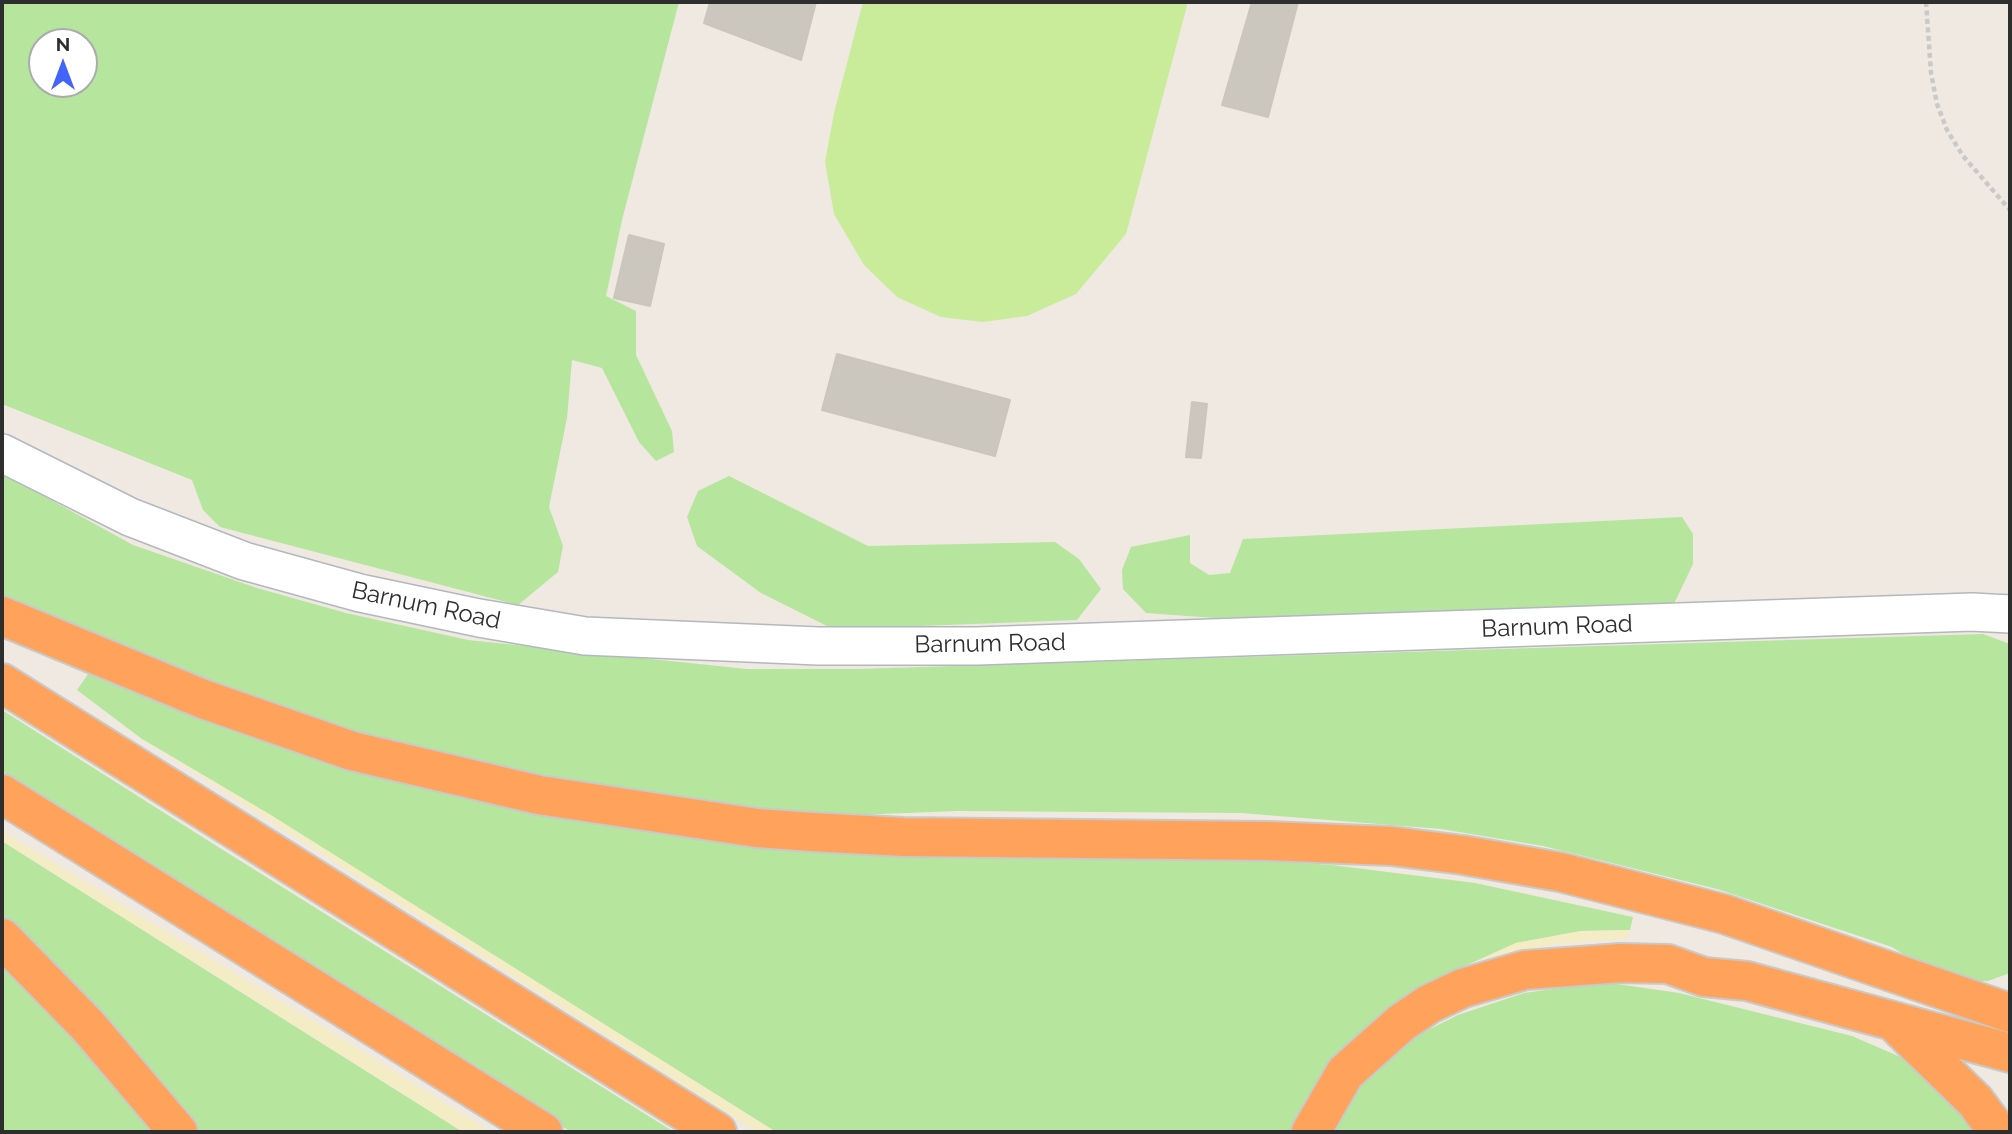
<!DOCTYPE html>
<html>
<head>
<meta charset="utf-8">
<style>
	body { margin:0 }
	#map { position:relative; width:2012px; height:1134px; overflow:hidden; background:#efe9e1; font-family:Raleway,sans-serif }
	canvas { display:block }
	.frame { position:absolute; inset:0; border:4px solid #2e2e2e; pointer-events:none }
	.north { position:absolute; left:28px; top:28px; width:70px; height:70px; box-sizing:border-box; background:#fff; border:2px solid #ababab; border-radius:50%; rotate:0deg; font-size:19px; font-weight:700; line-height:28px; text-align:center; color:#2e2e2e }
	.north::after { content:''; display:block; margin:auto; width:24px; height:32px; background:#4264fb; clip-path:polygon(50% 0,100% 100%,50% 72%,0 100%) }
</style>
</head>
<body>
<div id="map">
<canvas width="2012" height="1134"></canvas>
<div class="frame"></div>
<div class="north">N</div>
</div>
<script>
const g = document.querySelector('canvas').getContext('2d');
g.lineJoin = 'round';
function fillPath(path, color) {
  g.fillStyle = color;
  g.fill(path, 'evenodd');
}
function toPath(rows) {
  const path = new Path2D();
  for (const r of rows) {
    path.moveTo(r[0], r[1]);
    for (let i = 2; i < r.length; i += 2) path.lineTo(r[i], r[i + 1]);
  }
  return path;
}
function trace(path, color, width, dash) {
  g.strokeStyle = color;
  g.lineWidth = width;
  g.lineCap = dash ? 'butt' : 'round';
  g.setLineDash(dash || []);
  g.stroke(path);
}
function write(font, color, halo, rows, align = 'center') {
  g.font = font + ' Raleway,sans-serif';
  g.lineWidth = 7;
  g.setLineDash([]);
  g.textBaseline = 'middle';
  g.strokeStyle = halo;
  g.fillStyle = color;
  for (const [text, x, y, turn = 0] of rows) {
    g.save();
    g.translate(x, y);
    g.rotate((+turn || 0) * Math.PI / 180);
    g.textAlign = isNaN(turn) ? turn : align;
    if (halo) g.strokeText(text, 0, 0);
    g.fillText(text, 0, 0);
    g.restore();
  }
}
fillPath(toPath([
	[2,2,679,2,622,220,606,296,636,311,636,355,672,431,674,452,656,461,639,442,602,368,572,360,567,418,549,507,563,546,558,572,518,605,220,527,203,510,192,480,2,404],
	[42,42,84,42,84,84,42,84],
	[2,473,133,545,257,588,346,613,468,640,747,669,858,669,1983,634,2010,644,2010,973,1988,981,1966,981,1925,968,1892,947,1717,889,1543,846,1441,829,1241,813,958,811,802,817,551,786,276,714,2,600],
	[729,476,868,546,1055,542,1079,559,1101,589,1077,620,869,628,827,626,761,593,697,546,687,517,698,491],
	[1682,517,1693,534,1693,564,1673,606,1215,618,1146,613,1123,589,1122,570,1131,547,1190,535,1190,563,1209,575,1230,573,1243,539],
	[88,674,176,710,383,778,470,799,561,817,1332,865,1475,883,1633,917,1630,930,1581,931,1516,943,1427,983,1378,1016,1344,1050,1307,1097,1291,1132,776,1132,269,814,142,739,77,690],
	[2,710,215,845,674,1132,571,1132,2,771],
	[2,841,269,1010,463,1132,196,1132,2,920],
	[2,958,161,1132,2,1132],
	[1603,982,1679,993,1852,1036,1912,1062,1957,1103,1978,1132,1330,1132,1362,1080,1414,1037,1458,1015,1524,993]
]), '#b6e59e');
fillPath(toPath([
	[142,739,269,814,776,1132,757,1132],
	[2,831,344,1040,491,1132,463,1132,2,841],
	[1630,930,1628,938,1556,944,1481,959,1516,943,1581,931]
]), '#f3ecc5');
fillPath(toPath([
	[863,2,1188,2,1126,234,1076,294,1027,316,983,322,941,317,897,297,864,265,834,214,825,162,834,113]
]), '#c9ec9a');
const building = toPath([
	[710,2,816,2,801,60,704,23,710,2],
	[1252,2,1298,2,1268,117,1222,105,1252,2],
	[629,235,664,244,650,306,614,298,629,235],
	[837,354,1010,400,995,456,822,410,837,354],
	[1192,402,1207,404,1201,458,1186,457,1192,402]
]);
fillPath(building, '#cbc7bf');
trace(building, '#cbc5ba', 2);
const minor = toPath([
	[2,453,130,517,244,561,360,593,479,618,585,636,818,646,977,646,1972,612,2010,614]
]);
const highway = toPath([
	[2,616,203,699,352,751,539,795,757,828,812,832,903,837,1268,841,1391,846,1463,855,1560,872,1724,914,2010,1013],
	[2,683,717,1132],
	[2,794,543,1132],
	[2,938,88,1026,178,1132],
	[1899,1027,1975,1101,1998,1132],
	[1311,1132,1345,1073,1401,1023,1429,1004,1463,988,1525,970,1621,963,1668,964,1704,977,1747,981,2010,1053]
]);
trace(minor, '#b4b7c1', 40);
trace(highway, '#c9c9c9', 42);
trace(toPath([
	[1926,2,1931,73,1937,104,1947,130,1963,156,2010,210],
	[2010,901,2010,917]
]), '#c9c9c9', 4.5, [5, 3.5]);
trace(minor, '#fff', 37);
trace(highway, '#ffa35c', 38);
write('24px', '#2e2e2e', '#fff', [
	["Barnum Road",426,606,12],
	["Barnum Road",1557,627,-2],
	["Barnum Road",990,644,-1]
]);
</script>
</body>
</html>
